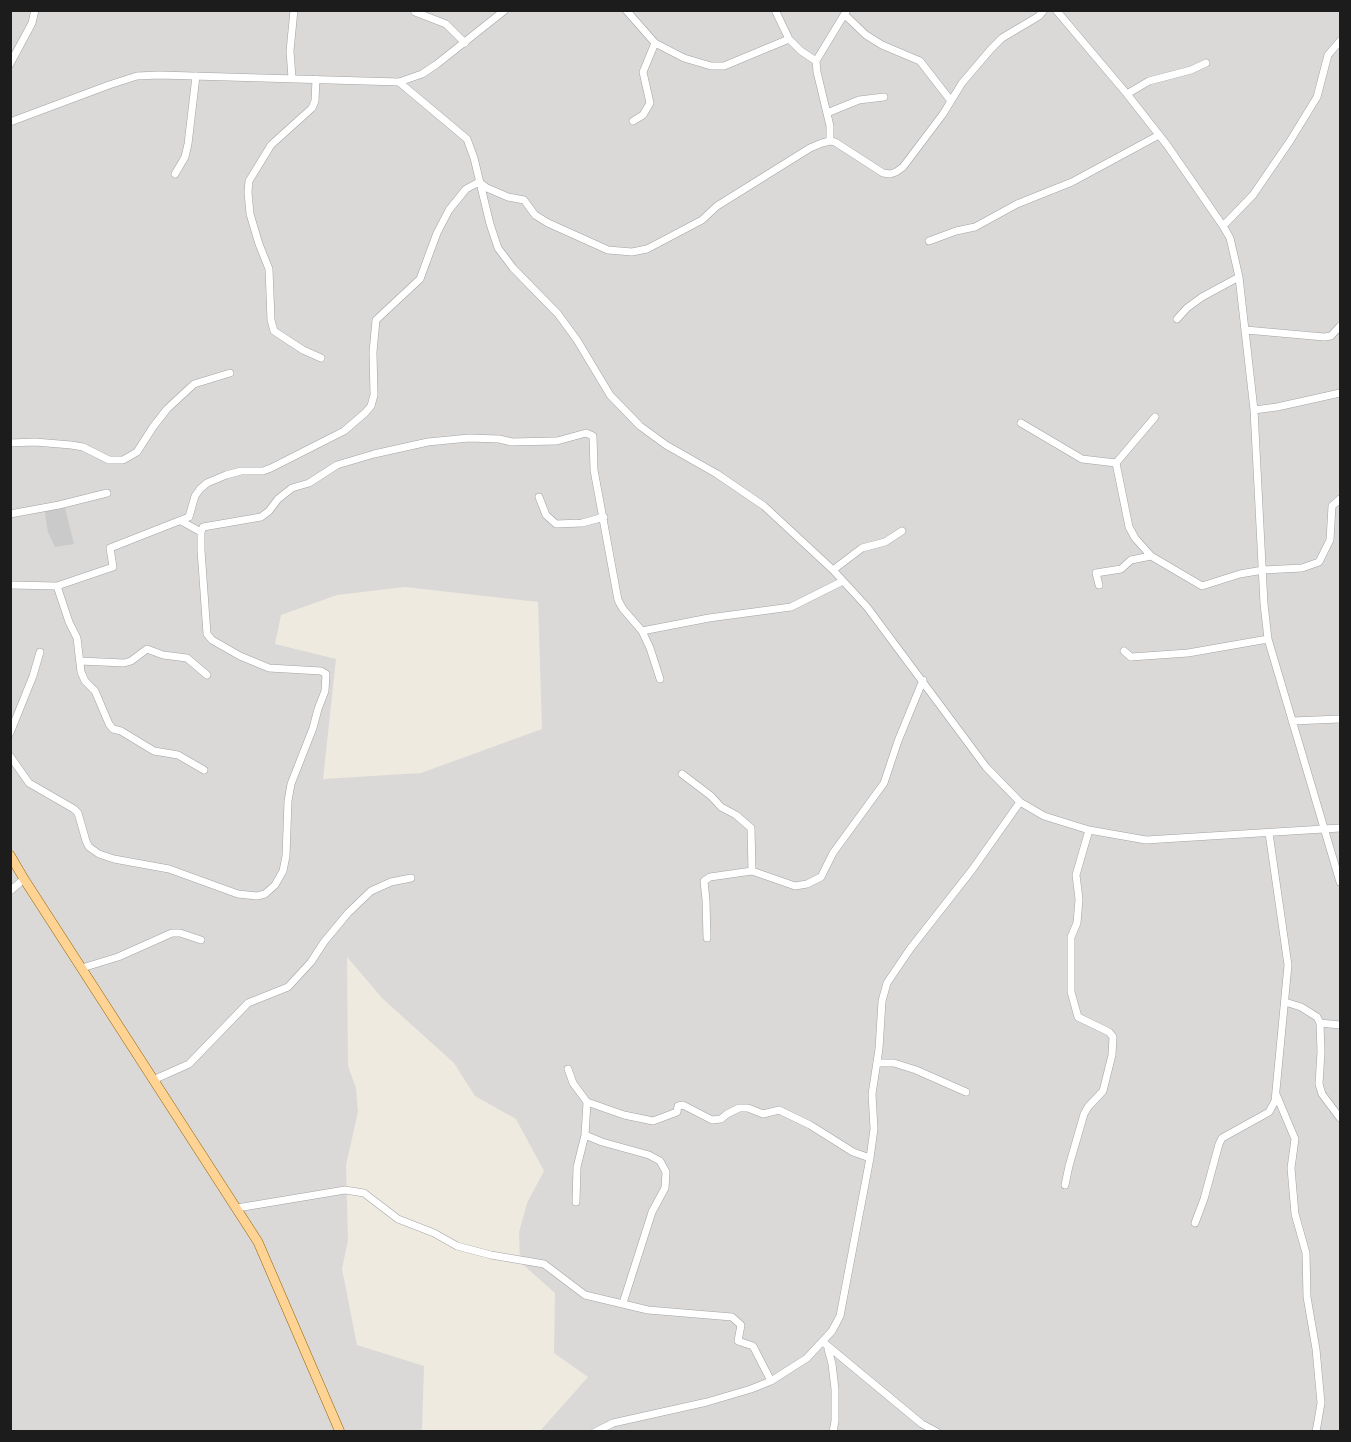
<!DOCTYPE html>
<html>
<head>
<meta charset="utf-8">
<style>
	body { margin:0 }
	#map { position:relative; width:1351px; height:1442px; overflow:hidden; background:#eeeae0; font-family:Karla,sans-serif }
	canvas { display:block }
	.frame { position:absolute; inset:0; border:12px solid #1c1c1c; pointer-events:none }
</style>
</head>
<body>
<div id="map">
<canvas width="1351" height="1442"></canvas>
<div class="frame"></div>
</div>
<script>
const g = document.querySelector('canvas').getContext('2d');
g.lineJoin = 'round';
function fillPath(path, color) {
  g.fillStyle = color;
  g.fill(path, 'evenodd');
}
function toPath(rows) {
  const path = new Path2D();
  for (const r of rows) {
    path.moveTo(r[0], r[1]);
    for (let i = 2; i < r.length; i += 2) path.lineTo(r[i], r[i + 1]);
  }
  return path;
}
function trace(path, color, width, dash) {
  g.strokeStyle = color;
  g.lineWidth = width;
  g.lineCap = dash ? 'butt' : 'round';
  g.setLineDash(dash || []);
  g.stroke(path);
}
fillPath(toPath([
	[10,11,1340,11,1340,1431,540,1431,588,1377,554,1353,555,1293,520,1262,519,1232,527,1203,544,1171,516,1119,475,1096,454,1063,383,999,347,957,348,1066,356,1088,358,1112,346,1165,348,1240,342,1269,357,1345,424,1366,422,1431,14,1432,11,1428],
	[405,587,538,602,542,729,421,773,323,779,336,659,275,644,281,615,337,595]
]), '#dad9d8');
fillPath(toPath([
	[64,504,74,544,55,547,48,532,44,508]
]), '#cacaca');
const minor = toPath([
	[626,10,655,43,684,58,711,66,724,66,789,39],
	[775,10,789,39,801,51,816,61],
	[1056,10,1127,94,1167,145,1223,226,1230,238,1239,277,1254,410,1264,604,1268,639,1340,882],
	[415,12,446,24,465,43],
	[846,16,866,35,882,45,920,61,951,101],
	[10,64,32,23,35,10],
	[292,78,290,51,294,10],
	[316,79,315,101,312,108,271,145,249,181,248,192,250,214,259,244,269,269,271,320,274,331,303,350,321,358],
	[399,82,467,139,474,158,490,224,498,248,513,268,558,314,577,340,610,395,640,426,666,445,717,474,764,506,833,570,867,607,986,767,1020,802,1044,816,1089,830,1146,840,1340,828],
	[1127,94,1149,81,1191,70,1206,63],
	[827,113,859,100,884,97],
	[633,121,643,115,650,103,643,72,655,43],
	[10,122,109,85,137,76,159,75,399,82,422,74,437,64,505,10],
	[830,141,830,126,817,72,816,61,847,10],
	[175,174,185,157,188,144,196,76],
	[1223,226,1253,195,1290,141,1317,97,1328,55,1340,41],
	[929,241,956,231,975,227,1017,204,1072,182,1159,135],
	[1177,319,1187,308,1202,297,1239,277],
	[1246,330,1324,337,1331,336,1340,326],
	[1254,410,1277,407,1340,393],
	[1155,417,1116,463,1129,527,1135,538,1151,556,1202,586,1240,574,1263,570,1302,568,1319,562,1330,540,1332,506,1340,499],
	[1021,423,1082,459,1116,463],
	[510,442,557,441,586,433,593,436,594,470,618,600,623,609,642,631,650,648,660,679],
	[10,443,35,442,71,445,83,447,109,460,123,460,137,452,153,427,167,409,194,384,230,373],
	[539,497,546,515,556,524,582,523,604,517],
	[10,514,59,505,107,493],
	[181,521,201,532],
	[833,570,862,548,885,542,902,531],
	[10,585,57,586,113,567,110,548,189,517,195,496,200,489,207,483,226,475,241,471,263,471,271,468,344,431,365,413,371,406,374,395,373,352,376,320,420,279,437,233,449,210,466,189,479,182,487,188,508,197,524,200,535,215,548,223,608,250,632,252,647,249,702,220,717,206,810,148,822,143,830,141,835,142,883,173,890,174,896,172,903,167,943,114,962,83,991,49,1002,38,1039,16,1044,10],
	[1099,585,1096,573,1121,569,1131,560,1151,556],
	[57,586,69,622,77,638,81,672,85,681,95,691,109,724,113,729,121,731,154,751,178,755,204,770],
	[642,631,709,618,791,607,843,581],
	[1124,651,1131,657,1188,653,1268,639],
	[80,661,124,663,131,661,147,649,163,655,187,658,207,675],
	[1292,721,1340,719],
	[10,733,33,676,40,652],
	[10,756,29,783,74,809,78,813,86,841,89,847,99,854,114,859,169,869,238,894,257,896,265,894,275,885,283,871,286,856,288,801,291,784,313,728,318,709,325,691,326,674,321,671,269,668,240,656,212,640,207,634,201,550,201,532,203,527,261,517,269,511,278,499,292,488,309,483,337,465,374,454,428,442,469,438,499,439,512,442],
	[682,774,711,796,721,807,736,815,751,828,752,871],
	[10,891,24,879],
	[707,938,706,900,704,881,710,877,752,871,795,886,807,884,821,877,833,853,884,783,898,741,923,680],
	[82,968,118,957,172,933,180,933,201,940],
	[1285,1002,1301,1007,1317,1017,1320,1023,1321,1052,1319,1084,1322,1094,1340,1118],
	[1320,1023,1340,1025],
	[877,1063,894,1063,916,1070,966,1092],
	[568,1069,573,1083,587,1102,624,1115,653,1121,677,1112,678,1106,683,1105,712,1120,721,1119,727,1114,739,1108,748,1108,763,1114,779,1110,810,1125,853,1152,870,1158],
	[153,1080,189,1064,248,1003,288,987,311,962,324,942,348,913,371,891,391,882,411,878],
	[1276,1094,1295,1139,1291,1168,1295,1214,1306,1253,1307,1297,1316,1349,1321,1403,1316,1432],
	[585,1135,602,1142,649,1155,660,1161,666,1172,665,1188,652,1212,623,1303],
	[1065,1185,1069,1166,1084,1114,1088,1107,1103,1091,1112,1055,1113,1037,1109,1032,1078,1017,1071,992,1071,937,1077,923,1079,899,1076,875,1089,830],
	[576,1202,577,1167,585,1135,587,1102],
	[237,1208,345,1190,364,1193,398,1219,434,1233,457,1246,491,1255,544,1264,585,1295,648,1310,732,1317,741,1325,738,1341,753,1346,771,1381],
	[1195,1223,1204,1199,1219,1144,1222,1138,1269,1112,1275,1101,1288,965,1269,833],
	[823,1342,922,1424,937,1432],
	[828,1349,832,1364,835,1389,835,1421,833,1432],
	[595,1432,613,1423,707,1402,751,1389,771,1381,807,1358,832,1331,840,1316,870,1158,874,1129,872,1094,879,1049,882,1001,887,983,910,949,972,870,1020,802]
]);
const major = toPath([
	[10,855,24,879,258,1242,340,1432]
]);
trace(minor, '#a3a3a3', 8);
trace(major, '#936600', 10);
trace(minor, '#fff', 7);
trace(major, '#ffd394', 9);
</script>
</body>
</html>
